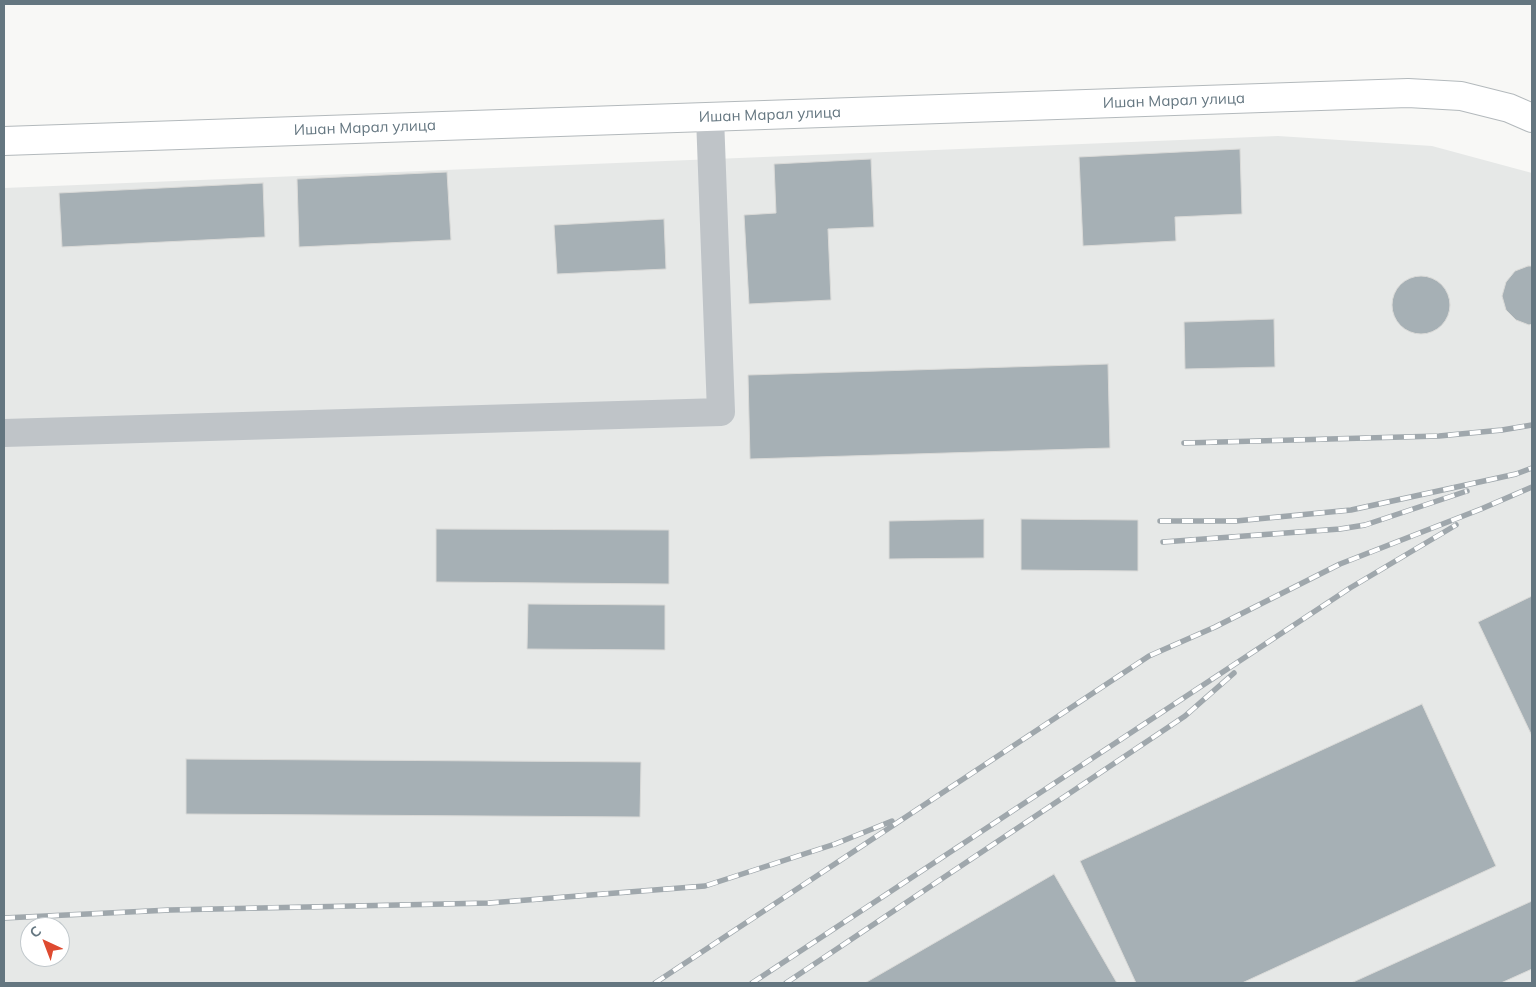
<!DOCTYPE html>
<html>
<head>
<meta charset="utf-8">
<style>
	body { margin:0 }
	#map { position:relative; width:1536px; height:987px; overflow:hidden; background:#f8f8f6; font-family:Mulish,sans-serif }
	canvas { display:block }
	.frame { position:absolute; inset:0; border:5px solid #647680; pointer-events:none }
	.north { position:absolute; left:20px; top:917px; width:50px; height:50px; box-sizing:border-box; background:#fff; border:1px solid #c1c8cc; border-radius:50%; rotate:317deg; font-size:14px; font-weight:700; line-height:20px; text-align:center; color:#647680 }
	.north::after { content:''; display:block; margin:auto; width:18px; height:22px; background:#de4a30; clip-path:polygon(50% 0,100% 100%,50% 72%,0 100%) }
</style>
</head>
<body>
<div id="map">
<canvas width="1536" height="987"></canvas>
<div class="frame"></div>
<div class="north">С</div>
</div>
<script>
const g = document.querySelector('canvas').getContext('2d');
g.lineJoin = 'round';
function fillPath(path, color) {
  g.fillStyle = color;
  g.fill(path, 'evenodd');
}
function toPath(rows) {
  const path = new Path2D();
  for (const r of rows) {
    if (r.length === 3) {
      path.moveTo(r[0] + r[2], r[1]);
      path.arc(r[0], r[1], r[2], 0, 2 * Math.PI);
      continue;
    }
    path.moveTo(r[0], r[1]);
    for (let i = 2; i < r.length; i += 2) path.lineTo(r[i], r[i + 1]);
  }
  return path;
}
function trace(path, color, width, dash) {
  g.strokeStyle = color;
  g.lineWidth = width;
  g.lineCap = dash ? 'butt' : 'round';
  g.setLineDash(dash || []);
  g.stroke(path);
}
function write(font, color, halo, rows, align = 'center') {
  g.font = font + ' Mulish,sans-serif';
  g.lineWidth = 5;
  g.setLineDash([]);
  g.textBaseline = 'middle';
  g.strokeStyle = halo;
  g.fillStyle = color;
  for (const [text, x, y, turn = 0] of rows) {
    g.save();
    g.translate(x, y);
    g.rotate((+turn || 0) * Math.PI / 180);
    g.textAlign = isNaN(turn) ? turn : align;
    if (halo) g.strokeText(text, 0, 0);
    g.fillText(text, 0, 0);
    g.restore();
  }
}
fillPath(toPath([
	[1278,136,1432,146,1532,173,1532,983,4,983,4,188],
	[30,927,60,927,60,957,30,957]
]), '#e6e8e7');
const building = toPath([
	[1240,149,1242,214,1175,217,1176,241,1083,246,1079,157,1240,149],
	[871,159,874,227,828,229,831,300,749,304,744,215,776,213,774,164,871,159],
	[447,172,451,240,299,247,297,179,447,172],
	[263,183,265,237,62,247,59,193,263,183],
	[664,219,666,269,557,274,554,225,664,219],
	[1528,266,1532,266,1532,324,1529,325,1516,320,1506,310,1502,296,1506,282,1515,271,1528,266],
	[1421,305,29],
	[1274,319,1275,367,1185,369,1184,322,1274,319],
	[1108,364,1110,448,750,459,748,375,1108,364],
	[984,519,984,558,889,559,889,521,984,519],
	[1021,519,1138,520,1138,571,1021,570,1021,519],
	[436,529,669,530,669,584,436,582,436,529],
	[1532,596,1532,736,1478,622,1532,596],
	[528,604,665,605,665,650,527,649,528,604],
	[1422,704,1496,866,1242,983,1136,983,1080,861,1422,704],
	[186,759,641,762,640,817,186,814,186,759],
	[1054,874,1117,983,865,983,1054,874],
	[1532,901,1532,969,1501,983,1351,983,1532,901]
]);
fillPath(building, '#a6b0b5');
trace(building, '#dadad8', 1);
const major = toPath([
	[4,141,1408,93,1461,96,1509,108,1532,118]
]);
trace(major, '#b3b9bc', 30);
trace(toPath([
	[4,433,721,412,710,117]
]), '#bfc4c8', 28);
trace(major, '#fff', 28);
const rail = toPath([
	[1184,443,1439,436,1502,430,1532,425],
	[1160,521,1236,521,1351,510,1516,474,1532,468],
	[1163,542,1340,529,1365,525,1467,491],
	[4,918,170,910,489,903,705,886,835,844,892,821],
	[655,983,1149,656,1215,627,1340,564,1481,509,1532,487],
	[752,983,1350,588,1456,525],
	[786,983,1185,716,1234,673]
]);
trace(rail, '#9fa7ac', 5.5);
trace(rail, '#fff', 4, [11]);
write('15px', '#647680', '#fff', [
	["Ишан Марал улица",1174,101,-2],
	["Ишан Марал улица",770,115,-2],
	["Ишан Марал улица",365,128,-2]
]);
</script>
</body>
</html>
